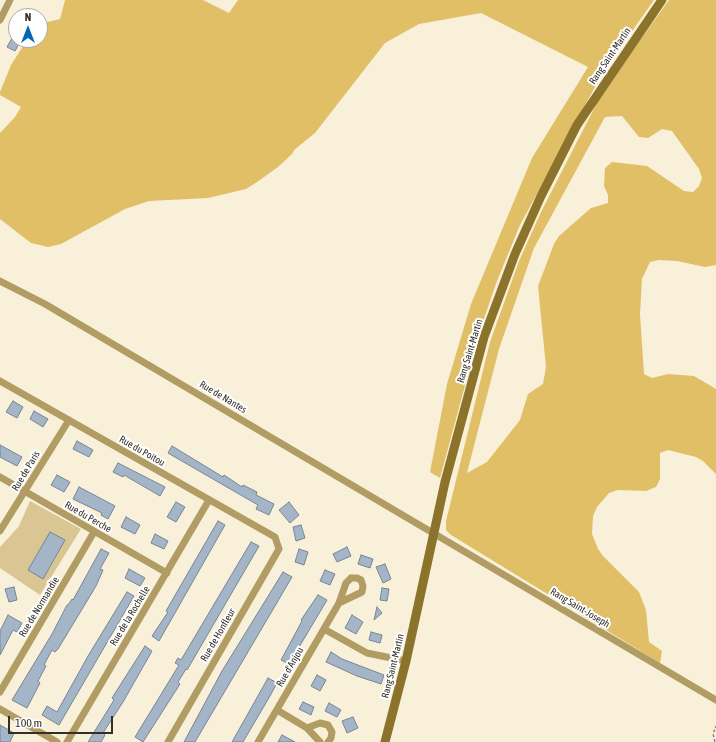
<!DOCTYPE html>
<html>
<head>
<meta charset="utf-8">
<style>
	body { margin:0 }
	#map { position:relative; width:716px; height:742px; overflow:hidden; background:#f9f0d9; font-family:"Asap Condensed",sans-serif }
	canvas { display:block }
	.north { position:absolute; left:8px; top:8px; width:40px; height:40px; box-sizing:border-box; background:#fff; border:1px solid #adaca8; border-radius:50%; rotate:0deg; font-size:11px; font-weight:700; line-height:16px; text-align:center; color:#322f26 }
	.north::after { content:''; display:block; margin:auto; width:14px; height:18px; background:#0467b4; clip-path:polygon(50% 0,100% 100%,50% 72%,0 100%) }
	.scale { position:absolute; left:8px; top:716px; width:105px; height:18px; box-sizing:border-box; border:2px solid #322f26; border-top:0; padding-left:5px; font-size:12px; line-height:14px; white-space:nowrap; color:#322f26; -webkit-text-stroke:3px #fff; paint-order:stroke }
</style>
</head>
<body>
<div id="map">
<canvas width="716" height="742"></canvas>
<div class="north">N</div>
<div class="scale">100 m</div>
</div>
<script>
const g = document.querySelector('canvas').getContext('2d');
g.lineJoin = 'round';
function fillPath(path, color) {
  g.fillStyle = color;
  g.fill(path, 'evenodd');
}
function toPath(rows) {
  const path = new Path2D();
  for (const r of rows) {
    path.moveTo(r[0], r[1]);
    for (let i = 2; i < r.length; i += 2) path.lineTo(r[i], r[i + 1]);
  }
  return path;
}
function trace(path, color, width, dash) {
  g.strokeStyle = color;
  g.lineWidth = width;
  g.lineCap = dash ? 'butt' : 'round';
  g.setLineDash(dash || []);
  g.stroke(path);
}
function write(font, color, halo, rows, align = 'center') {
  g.font = font + ' "Asap Condensed",sans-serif';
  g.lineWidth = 4;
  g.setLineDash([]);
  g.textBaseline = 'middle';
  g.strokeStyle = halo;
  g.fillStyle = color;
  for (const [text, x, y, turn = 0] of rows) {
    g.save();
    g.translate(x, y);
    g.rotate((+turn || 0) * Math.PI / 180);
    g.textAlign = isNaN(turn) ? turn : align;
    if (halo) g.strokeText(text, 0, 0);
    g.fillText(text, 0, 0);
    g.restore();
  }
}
fillPath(toPath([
	[30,501,81,529,40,595,0,568,0,547,19,526]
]), '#dac692');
fillPath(toPath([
	[65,0,203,0,229,13,238,0,654,0,602,74,520,225,497,281,480,330,440,478,430,472,447,384,471,304,532,158,588,67,481,13,419,24,385,43,315,133,294,150,292,154,278,167,257,182,246,189,208,198,149,201,125,209,61,244,48,247,31,243,0,219,0,133,15,117,21,107,0,95,0,92,11,65,27,40,40,40,40,24,60,19],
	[669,0,716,0,716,265,705,267,677,261,659,260,650,262,642,279,640,314,644,374,652,378,668,374,694,376,716,389,716,474,703,461,696,457,668,450,660,453,660,479,656,487,646,491,618,490,609,493,597,507,593,516,592,534,598,549,603,556,639,592,646,610,649,642,662,651,660,663,451,535,446,530,446,521,490,342,519,261,541,212,602,93],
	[622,116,639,137,648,138,662,129,672,131,699,169,702,178,699,186,693,192,684,191,647,166,612,162,605,168,604,186,608,195,608,203,591,208,559,236,554,244,538,286,546,367,543,384,528,394,520,420,487,462,467,473,499,349,534,248,605,117]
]), '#e0bf67');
const building = toPath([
	[16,31,16,40,21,40,15,51,7,47,16,31],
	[13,401,23,407,17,418,6,412,13,401],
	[34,411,48,419,43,427,30,419,34,411],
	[77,441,93,450,89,457,73,449,77,441],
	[0,445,22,457,17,466,0,457,0,445],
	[172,446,223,477,224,475,242,487,243,485,257,492,256,495,274,504,269,515,256,509,258,505,168,453,172,446],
	[118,463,165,487,160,496,124,475,123,477,113,472,118,463],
	[57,475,70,482,64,492,51,485,57,475],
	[79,487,115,506,108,519,101,515,102,513,73,499,79,487],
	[176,502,185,507,176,522,167,517,176,502],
	[289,502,299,515,290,523,279,510,289,502],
	[126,517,140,525,135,534,121,527,126,517],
	[218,521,225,525,159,641,152,636,168,612,166,611,218,521],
	[301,525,305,538,296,541,293,527,301,525],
	[50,532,65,540,43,579,28,570,50,532],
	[155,534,168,541,164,549,151,543,155,534],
	[251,542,259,546,187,670,186,669,178,682,180,684,143,742,135,737,179,665,175,663,178,658,181,660,251,542],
	[347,547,351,556,337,562,333,554,347,547],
	[101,549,109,553,100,569,103,570,96,586,58,649,55,652,52,650,44,665,46,666,38,681,40,683,27,708,12,700,52,634,67,605,68,605,72,599,73,600,101,549],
	[299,549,308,552,304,565,295,562,299,549],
	[361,555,373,559,370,568,358,564,361,555],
	[385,564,391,579,383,583,376,567,385,564],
	[129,569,145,578,140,586,125,578,129,569],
	[325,570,335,574,330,585,320,581,325,570],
	[283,572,292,577,195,742,184,742,222,671,283,572],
	[14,587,17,600,9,602,5,589,14,587],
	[382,588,389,589,387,601,380,600,382,588],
	[127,592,134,596,59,725,42,715,47,706,57,712,88,656,127,592],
	[318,595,327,600,289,664,281,660,302,621,301,620,318,595],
	[377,607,382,613,374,620,377,607],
	[8,615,22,623,17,632,13,630,0,655,0,631,8,615],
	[352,615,363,622,356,634,345,628,352,615],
	[371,632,382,635,380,643,369,640,371,632],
	[145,646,152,651,123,702,103,733,105,735,101,742,88,742,114,700,112,698,145,646],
	[331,652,342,659,384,675,381,684,357,676,326,662,331,652],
	[317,675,326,680,320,691,311,686,317,675],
	[268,678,277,683,270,696,243,742,232,742,268,678],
	[303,702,314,707,311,715,299,709,303,702],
	[329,703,341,710,337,717,325,711,329,703],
	[353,717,358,728,347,733,342,721,353,717],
	[0,725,14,733,10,742,0,742,0,725],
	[282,735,295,742,278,742,282,735]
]);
fillPath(building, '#a5b5c8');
trace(building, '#758596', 1);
trace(toPath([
	[715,742,713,734,716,726]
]), '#8e8878', 1.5, [3, 2]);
trace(toPath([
	[0,20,10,0],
	[0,281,45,304,716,700],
	[0,381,275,537,279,549,168,742],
	[0,477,167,573],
	[0,531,69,420],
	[351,578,357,578,361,580,363,586,362,592,339,603,346,583,351,578],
	[324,629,367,653,406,661],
	[0,692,94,532],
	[0,709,57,742],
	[277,710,307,728,320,742],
	[307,728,320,723,328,725,332,732,331,738,328,742],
	[67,742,209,500],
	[258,742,339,603]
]), '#b19c64', 7);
trace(toPath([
	[385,742,406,661,445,482,484,337,515,254,541,196,577,125,662,0]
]), '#8c732b', 9);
write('10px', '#322f26', '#fff', [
	["Rang Saint-Martin",610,56,-56],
	["Rang Saint-Martin",470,351,-73],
	["Rue de Nantes",223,397,31],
	["Rue du Poitou",142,451,30],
	["Rue de Paris",26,471,-59],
	["Rue du Perche",88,517,30],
	["Rue de Normandie",39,607,-59],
	["Rang Saint-Joseph",580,608,31],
	["Rue de la Rochelle",130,616,-59],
	["Rue de Honfleur",218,635,-60],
	["Rang Saint-Martin",393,666,-76],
	["Rue d'Anjou",290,667,-60]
]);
</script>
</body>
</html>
